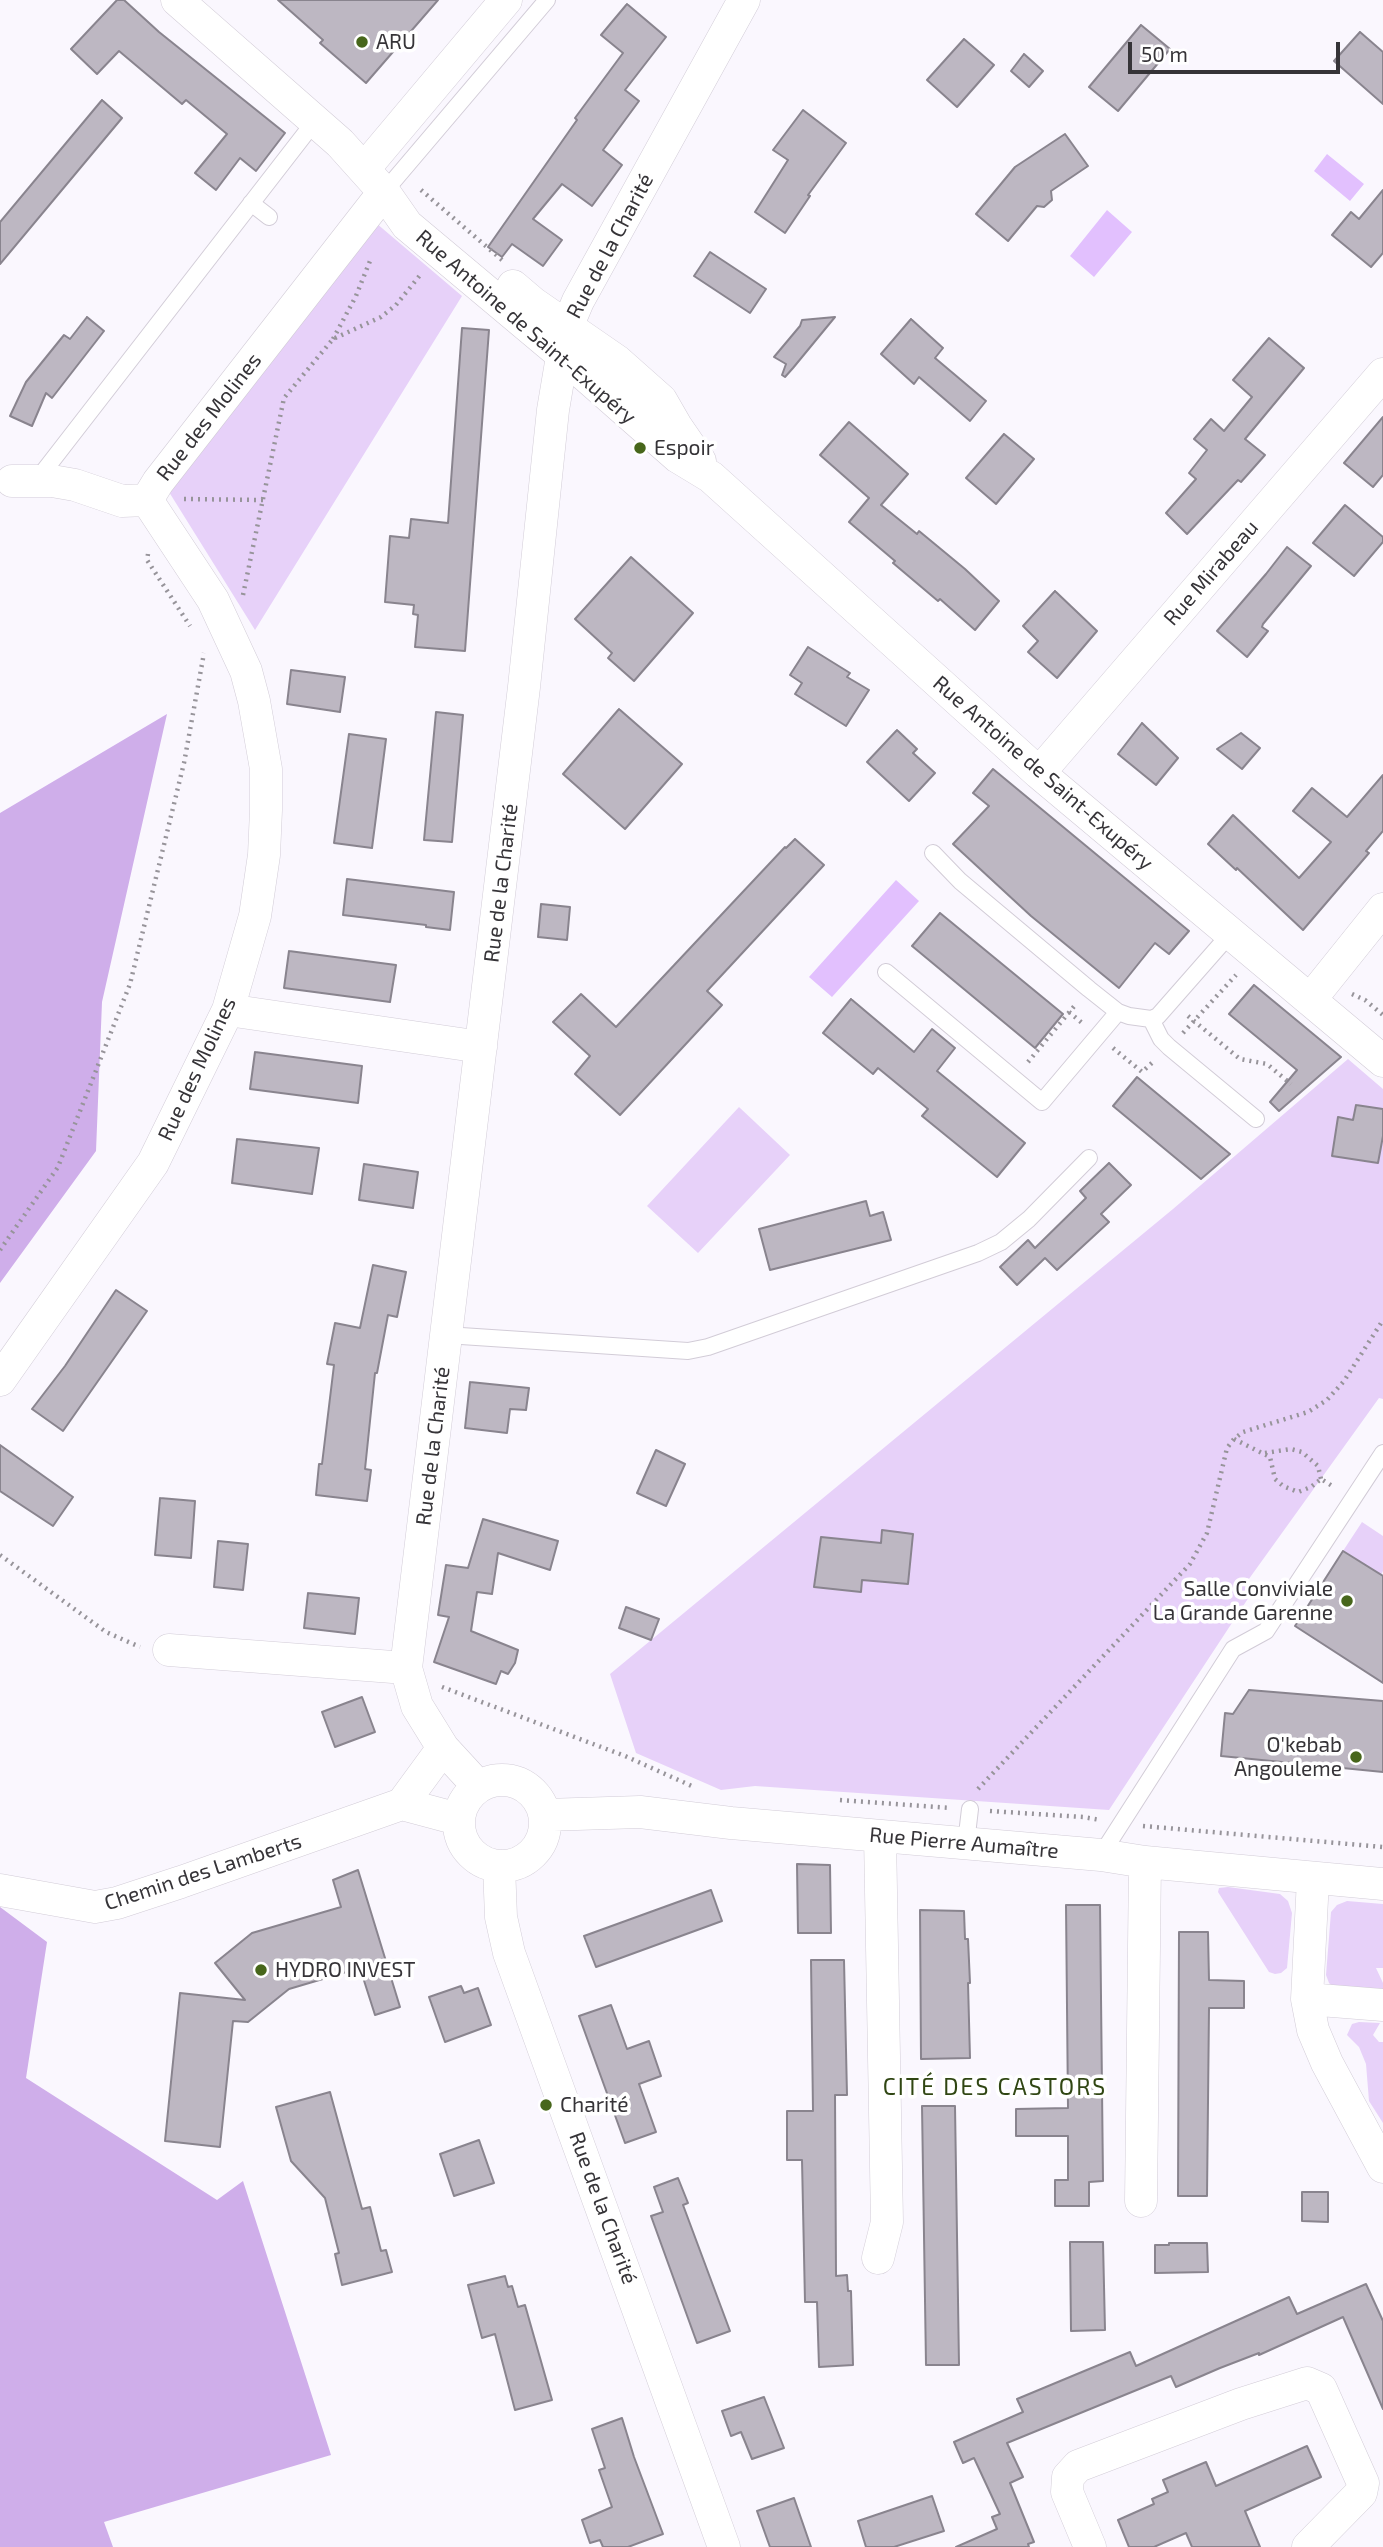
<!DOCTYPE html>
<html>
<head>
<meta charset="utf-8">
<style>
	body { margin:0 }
	#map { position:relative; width:1383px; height:2547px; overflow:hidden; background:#faf7fe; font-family:"Exo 2",sans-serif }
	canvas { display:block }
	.scale { position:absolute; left:1128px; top:42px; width:212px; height:32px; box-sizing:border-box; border:4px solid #363438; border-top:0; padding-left:9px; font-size:21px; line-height:24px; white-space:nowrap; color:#363438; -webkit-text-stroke:5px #fff; paint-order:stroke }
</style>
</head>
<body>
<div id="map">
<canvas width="1383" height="2547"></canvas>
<div class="scale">50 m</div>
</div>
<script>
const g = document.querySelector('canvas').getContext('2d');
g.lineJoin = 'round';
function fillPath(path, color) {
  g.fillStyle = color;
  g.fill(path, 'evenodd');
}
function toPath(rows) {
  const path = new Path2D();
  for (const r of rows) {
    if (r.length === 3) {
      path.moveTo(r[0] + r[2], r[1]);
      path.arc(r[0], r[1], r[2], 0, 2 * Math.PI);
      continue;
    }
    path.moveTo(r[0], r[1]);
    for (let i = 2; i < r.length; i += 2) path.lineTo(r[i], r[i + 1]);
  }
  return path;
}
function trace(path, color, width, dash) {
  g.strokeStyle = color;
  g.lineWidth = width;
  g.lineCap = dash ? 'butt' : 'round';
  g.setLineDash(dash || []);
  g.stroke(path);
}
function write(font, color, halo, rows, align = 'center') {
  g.font = font + ' "Exo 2",sans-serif';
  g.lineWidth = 7;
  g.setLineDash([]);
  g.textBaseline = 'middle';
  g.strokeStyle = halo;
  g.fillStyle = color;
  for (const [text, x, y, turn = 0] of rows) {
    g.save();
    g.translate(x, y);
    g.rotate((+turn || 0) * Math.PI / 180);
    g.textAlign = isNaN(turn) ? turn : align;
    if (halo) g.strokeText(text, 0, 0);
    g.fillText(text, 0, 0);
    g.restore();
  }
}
fillPath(toPath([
	[376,223,462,296,255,630,169,492],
	[1348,1059,1383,1089,1383,1399,1379,1398,1246,1583,1251,1594,1109,1810,755,1786,721,1790,636,1753,610,1674,1173,1209],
	[739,1107,790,1155,698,1253,647,1206],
	[1362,1522,1383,1536,1383,1571,1381,1575,1343,1551],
	[1228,1887,1280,1894,1288,1901,1292,1913,1287,1968,1281,1973,1275,1974,1269,1972,1218,1892,1219,1888],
	[1347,1901,1383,1904,1383,1968,1376,1968,1383,1983,1383,1989,1333,1987,1329,1983,1326,1975,1331,1912,1337,1905],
	[1359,2022,1380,2023,1373,2035,1379,2042,1383,2042,1383,2123,1369,2101,1366,2064,1359,2047,1347,2035,1352,2024]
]), '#e7d1f9');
fillPath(toPath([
	[167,714,102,1002,96,1151,0,1283,0,813],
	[0,1907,47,1942,26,2078,217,2200,243,2181,331,2455,104,2522,113,2547,0,2547]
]), '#cfaeea');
fillPath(toPath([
	[1327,154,1364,184,1350,201,1314,171],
	[1107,210,1132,232,1094,277,1070,256],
	[896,880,919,901,832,997,809,977]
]), '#e2c0fe');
const building = toPath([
	[117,0,124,0,159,32,285,133,256,171,240,158,216,190,195,173,227,134,186,100,182,104,119,51,97,74,71,49,117,0],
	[278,0,438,0,366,83,320,43,323,40,278,0],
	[627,4,666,37,625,90,639,101,603,150,622,165,592,206,562,184,533,219,562,240,543,266,512,244,502,257,488,247,577,120,575,118,623,53,601,35,627,4],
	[1141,25,1170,49,1118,111,1089,87,1141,25],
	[1360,32,1383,52,1383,104,1334,61,1360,32],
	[964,39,994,65,957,107,927,80,964,39],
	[1024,54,1043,71,1029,87,1011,71,1024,54],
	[102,100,122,118,0,264,0,222,102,100],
	[803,110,846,143,808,195,810,196,785,233,755,212,788,160,773,150,803,110],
	[1065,134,1088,166,1051,191,1052,200,1044,207,1037,206,1008,241,976,214,1015,167,1065,134],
	[1383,190,1383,253,1371,267,1332,235,1351,212,1359,219,1383,190],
	[710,252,766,289,750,313,694,276,710,252],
	[87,317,104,331,52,398,46,393,32,426,10,416,26,382,64,335,70,339,87,317],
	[835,317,793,368,785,377,782,375,786,364,774,357,800,326,802,320,835,317],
	[911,319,943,348,935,358,986,401,970,421,919,377,914,384,881,354,911,319],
	[462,328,489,330,465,651,415,647,418,615,413,614,414,605,385,602,390,536,409,538,411,519,448,523,462,328],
	[1269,338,1304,368,1245,439,1265,455,1241,482,1238,480,1187,534,1166,513,1196,479,1189,473,1207,450,1194,439,1211,419,1224,431,1252,397,1233,380,1269,338],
	[1383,417,1383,475,1373,487,1344,463,1383,417],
	[849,422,908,474,881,505,917,534,919,531,965,569,999,601,975,630,940,599,938,601,893,563,895,561,849,522,869,498,820,455,849,422],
	[1004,434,1034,459,996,504,966,478,1004,434],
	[1345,505,1383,537,1383,542,1354,576,1313,543,1345,505],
	[1287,547,1311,566,1263,624,1262,627,1268,631,1247,657,1217,631,1266,574,1287,547],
	[631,557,693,613,634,681,608,658,612,653,575,619,631,557],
	[1055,591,1097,631,1057,678,1028,652,1038,641,1023,626,1055,591],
	[808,647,850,673,847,677,869,690,846,726,795,694,802,683,790,675,808,647],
	[291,670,345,677,340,712,287,704,291,670],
	[619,709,682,764,625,829,563,774,619,709],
	[436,712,463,715,452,842,424,840,436,712],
	[1142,723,1178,758,1156,785,1118,754,1142,723],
	[897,730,917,749,913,753,935,773,909,801,867,762,897,730],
	[1241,733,1260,748,1242,769,1217,749,1241,733],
	[349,734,386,739,372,848,334,843,349,734],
	[993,769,1189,931,1169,954,1155,943,1119,988,1031,916,953,844,989,806,973,793,993,769],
	[1383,775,1383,831,1366,851,1369,853,1303,930,1237,868,1236,870,1208,844,1233,815,1299,878,1331,842,1293,811,1312,788,1347,817,1383,775],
	[795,839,824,865,707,991,722,1005,620,1115,575,1074,590,1056,553,1022,581,994,616,1027,785,847,786,848,795,839],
	[347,879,454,892,450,930,426,927,426,925,343,915,347,879],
	[541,904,570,907,567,940,538,937,541,904],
	[940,913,1063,1014,1035,1048,912,946,940,913],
	[289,951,396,965,390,1002,284,988,289,951],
	[1254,985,1341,1057,1279,1111,1270,1102,1297,1070,1229,1014,1254,985],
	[851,999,914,1052,932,1029,955,1048,937,1071,1025,1143,997,1177,922,1116,928,1109,878,1068,873,1074,823,1033,851,999],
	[255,1052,362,1066,358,1103,250,1089,255,1052],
	[1137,1077,1230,1154,1201,1179,1113,1106,1137,1077],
	[1356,1105,1383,1109,1383,1136,1378,1163,1332,1156,1338,1117,1353,1120,1356,1105],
	[237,1139,319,1148,312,1194,232,1183,237,1139],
	[1109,1163,1131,1185,1101,1214,1109,1222,1057,1270,1045,1258,1017,1285,1000,1267,1028,1240,1035,1248,1086,1198,1080,1191,1109,1163],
	[364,1164,418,1172,413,1208,359,1200,364,1164],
	[866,1201,870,1216,883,1212,891,1240,770,1270,759,1229,866,1201],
	[373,1265,406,1272,397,1317,388,1315,377,1373,375,1373,365,1469,371,1470,367,1501,316,1495,319,1464,322,1464,334,1365,327,1364,335,1323,360,1328,373,1265],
	[116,1290,147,1311,63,1431,32,1409,65,1366,116,1290],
	[470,1382,529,1388,526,1410,510,1409,507,1433,465,1428,470,1382],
	[0,1445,73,1497,53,1526,0,1491,0,1445],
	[656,1450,685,1464,666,1506,637,1493,656,1450],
	[160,1498,195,1501,191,1558,155,1555,160,1498],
	[483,1519,558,1541,550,1570,498,1553,492,1594,477,1592,471,1631,518,1650,515,1663,508,1674,501,1671,496,1684,434,1662,449,1617,438,1615,446,1565,468,1568,483,1519],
	[882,1530,913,1534,908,1584,862,1580,861,1592,814,1587,821,1537,881,1543,882,1530],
	[218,1541,248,1544,243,1590,214,1587,218,1541],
	[1343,1551,1383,1576,1383,1683,1295,1626,1343,1551],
	[308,1593,359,1598,355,1634,304,1628,308,1593],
	[626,1607,659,1619,651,1640,619,1628,626,1607],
	[1249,1690,1383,1701,1383,1772,1221,1756,1225,1713,1233,1714,1249,1690],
	[362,1697,375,1732,335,1747,322,1712,362,1697],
	[797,1864,830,1865,831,1933,798,1933,797,1864],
	[358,1870,400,2007,375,2015,360,1968,289,1989,248,2022,233,2021,220,2147,165,2141,180,1993,245,2000,215,1963,252,1933,341,1907,333,1880,358,1870],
	[711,1890,722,1921,596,1967,584,1936,711,1890],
	[1066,1905,1100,1905,1103,2181,1089,2182,1089,2206,1055,2206,1055,2180,1068,2180,1068,2136,1016,2136,1016,2109,1068,2108,1066,1905],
	[920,1910,964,1911,965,1939,968,1939,970,1983,968,1983,970,2058,921,2059,920,1910],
	[1179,1932,1208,1932,1209,1980,1244,1981,1244,2008,1209,2008,1207,2196,1178,2196,1179,1932],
	[811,1960,844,1960,847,2095,835,2095,836,2276,847,2275,848,2291,851,2291,853,2365,819,2367,817,2302,805,2302,802,2160,787,2160,787,2111,813,2111,811,1960],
	[461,1986,464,1993,478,1988,491,2025,445,2042,429,1997,461,1986],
	[611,2005,627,2049,649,2041,661,2076,639,2084,656,2132,625,2143,579,2016,611,2005],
	[330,2092,362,2209,370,2207,381,2251,386,2250,392,2272,342,2285,335,2254,339,2253,325,2198,291,2161,276,2107,330,2092],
	[922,2106,955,2106,959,2365,926,2365,922,2106],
	[479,2140,494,2183,454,2196,440,2154,479,2140],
	[678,2178,688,2203,683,2205,730,2331,697,2343,651,2216,663,2212,654,2187,678,2178],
	[1302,2192,1328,2192,1328,2222,1302,2221,1302,2192],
	[1070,2242,1103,2242,1105,2330,1071,2331,1070,2242],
	[1169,2243,1207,2243,1208,2272,1155,2273,1155,2245,1169,2245,1169,2243],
	[505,2276,508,2287,512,2286,518,2307,525,2305,552,2400,515,2410,495,2334,482,2338,468,2285,505,2276],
	[1366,2284,1383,2321,1383,2409,1343,2317,1259,2355,1259,2353,1220,2368,1176,2387,1171,2376,1007,2443,1023,2477,1010,2483,1034,2542,1028,2544,1029,2547,956,2547,997,2529,992,2517,1000,2514,974,2458,963,2463,954,2442,1023,2412,1017,2399,1130,2352,1136,2366,1289,2297,1297,2314,1366,2284],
	[764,2397,784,2448,752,2459,741,2432,731,2436,722,2411,764,2397],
	[622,2418,634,2457,663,2534,628,2547,603,2547,600,2540,590,2543,582,2520,612,2507,599,2470,605,2468,592,2429,622,2418],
	[1307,2446,1321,2477,1245,2511,1260,2547,1192,2547,1186,2533,1154,2547,1129,2547,1118,2520,1154,2504,1152,2499,1168,2492,1163,2480,1206,2462,1216,2486,1307,2446],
	[932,2496,944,2531,894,2547,866,2547,858,2521,932,2496],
	[794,2498,811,2547,770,2547,757,2511,794,2498]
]);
fillPath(building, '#bdb7c2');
trace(building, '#89848e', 2);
const service = toPath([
	[384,192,547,0],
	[251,203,269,217],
	[37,480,315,121],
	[933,853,960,881,1089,989,1118,1012,1129,1016,1151,1019,1158,1016,1230,934],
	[886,972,1042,1102,1118,1012],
	[1151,1019,1161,1039,1169,1047,1256,1119],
	[446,1335,688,1351,708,1347,978,1253,1001,1242,1029,1219,1089,1158],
	[966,1843,970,1809],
	[1101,1855,1233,1649,1266,1631,1383,1453]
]);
const minor = toPath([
	[177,0,340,143,384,192,407,225,561,354,678,457,711,477,1039,773,1383,1061],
	[364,169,506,0],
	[513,286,533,303,617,361,661,400,676,426,700,461],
	[12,481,52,481,75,485,122,501,147,500],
	[147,500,158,482,384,192],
	[1039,773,1383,374],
	[1310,1000,1383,909],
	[228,1010,481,1047],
	[0,1380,153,1163,228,1010,255,916,264,855,266,810,266,769,254,701,246,671,213,600,147,500],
	[169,1650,406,1668],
	[502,1823,43],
	[478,1786,443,1748,417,1706,406,1668,524,687,553,410,567,327,578,301,744,0],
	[402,1804,443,1748],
	[545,1815,640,1812,731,1823,1101,1855,1145,1862,1383,1884],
	[499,1866,501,1917,509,1953,724,2547],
	[1313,1879,1307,1999,1313,2030,1327,2063,1383,2167],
	[0,1890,95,1907,117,1903,181,1882,402,1804,458,1819],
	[1307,1999,1383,2005],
	[1141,2201,1145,1862],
	[878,2258,887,2222,880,1836],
	[1090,2547,1067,2492,1068,2477,1078,2466,1241,2404,1307,2383,1321,2389,1363,2483,1361,2493,1308,2547]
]);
trace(service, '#d2ccd7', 18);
trace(minor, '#d2ccd7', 33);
trace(toPath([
	[421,190,502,260],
	[333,339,356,296,370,261],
	[184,499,263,500],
	[148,554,147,560,190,626],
	[243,595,284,398,333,339,381,317,396,305,421,274],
	[1352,994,1365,1000,1383,1015],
	[1069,1012,1082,1023],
	[1188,1016,1240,1059,1267,1064,1291,1084],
	[1183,1033,1236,975],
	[1113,1048,1142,1072,1154,1061],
	[1028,1062,1076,1004],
	[0,1250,58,1167,130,984,184,763,204,653],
	[1234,1439,1270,1457,1275,1479,1283,1486,1298,1492,1311,1487,1321,1479,1334,1487],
	[1265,1453,1291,1449,1302,1452,1318,1466,1321,1479],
	[0,1555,106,1632,140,1647],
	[442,1687,625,1756,694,1787],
	[978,1789,1190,1564,1207,1533,1227,1448,1234,1439,1243,1432,1308,1412,1327,1400,1344,1381,1383,1320],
	[840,1800,950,1808],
	[990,1811,1083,1817,1100,1820],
	[1143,1826,1383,1847]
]), '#97949a', 4.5, [2, 5]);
trace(service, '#fff', 16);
trace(minor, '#fff', 32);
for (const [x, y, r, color] of [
	[362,42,7,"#47661b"],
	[640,448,7,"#47661b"],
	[1347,1601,7,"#47661b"],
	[1356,1757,7,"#47661b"],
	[261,1970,7,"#47661b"],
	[546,2105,7,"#47661b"]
]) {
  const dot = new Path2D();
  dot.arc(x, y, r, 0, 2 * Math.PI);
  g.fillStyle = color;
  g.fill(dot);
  trace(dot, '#fff', 2.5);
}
write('21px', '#363438', '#fff', [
	["ARU",376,42],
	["Espoir",654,448],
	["Salle Conviviale",1333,1589,"right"],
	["La Grande Garenne",1333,1613,"right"],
	["O'kebab",1342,1745,"right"],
	["Angouleme",1342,1769,"right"],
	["HYDRO INVEST",275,1970],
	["Charité",560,2105]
], 'left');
write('21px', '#363438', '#fff', [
	["Rue de la Charité",610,246,-62],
	["Rue Antoine de Saint-Exupéry",526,327,41],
	["Rue des Molines",209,417,-52],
	["Rue Mirabeau",1211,573,-49],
	["Rue Antoine de Saint-Exupéry",1043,773,41],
	["Rue de la Charité",501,883,-83],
	["Rue des Molines",197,1069,-65],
	["Rue de la Charité",433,1446,-83],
	["Rue Pierre Aumaître",964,1843,5],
	["Chemin des Lamberts",203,1872,-18],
	["Rue de la Charité",603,2208,70]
]);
g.letterSpacing = '2px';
write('23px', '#304613', '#fff', [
	["CITÉ DES CASTORS",995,2087]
]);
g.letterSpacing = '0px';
</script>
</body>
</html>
